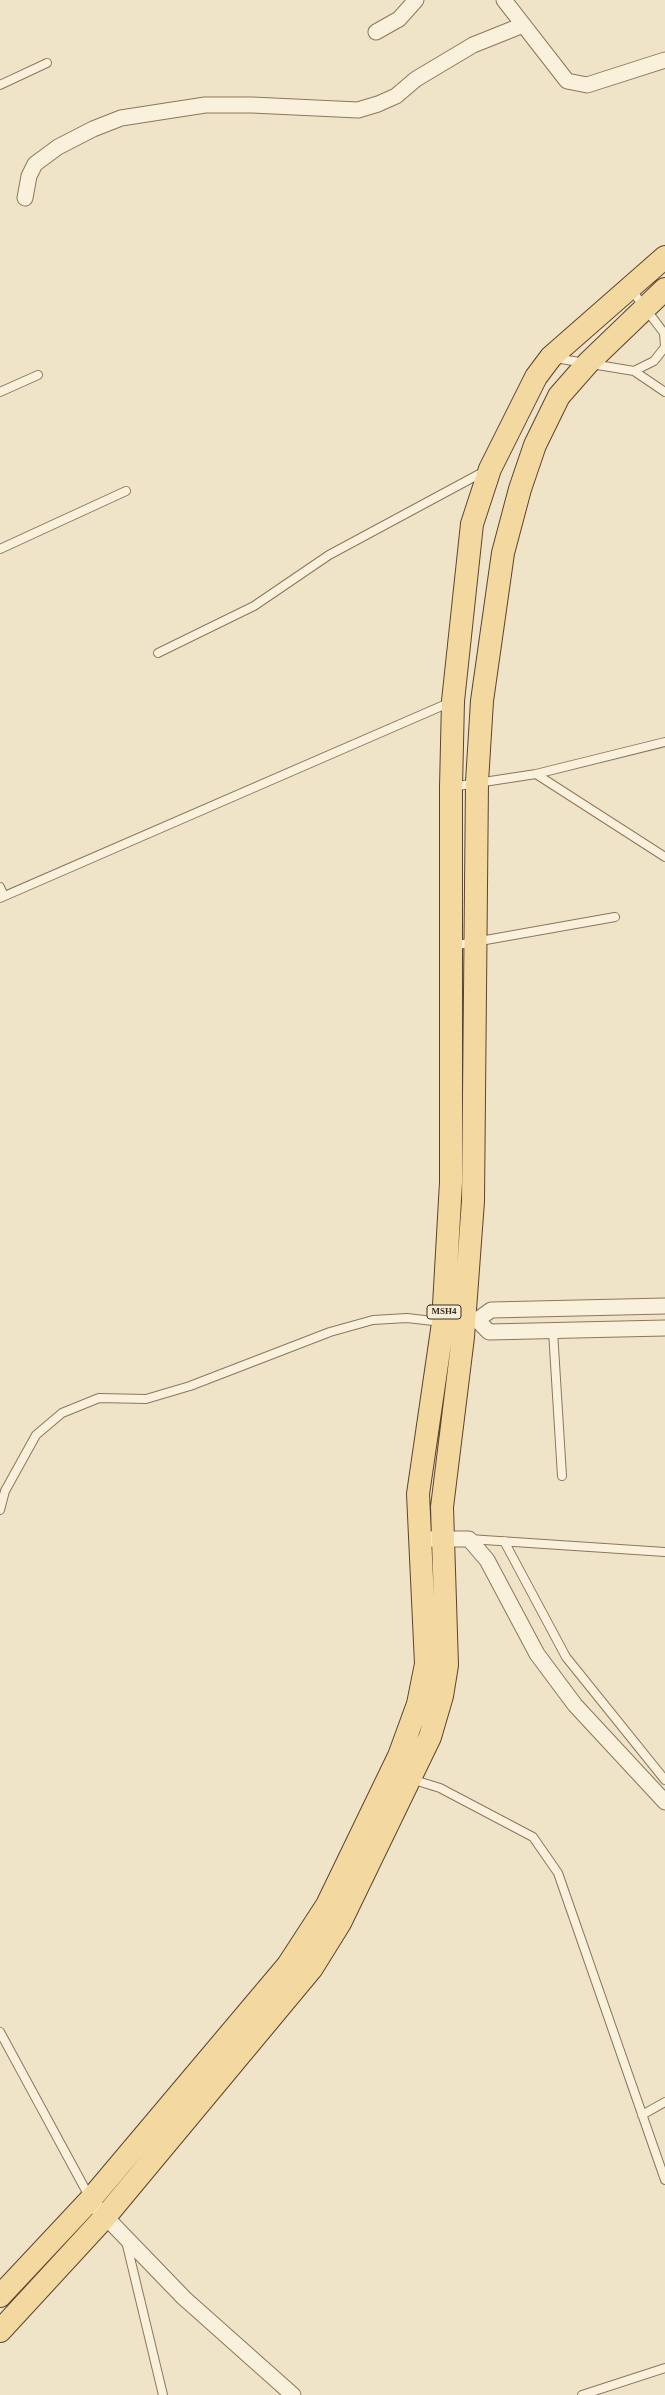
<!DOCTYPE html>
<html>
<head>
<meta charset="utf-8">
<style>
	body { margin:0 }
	canvas { display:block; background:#f0e4c8 }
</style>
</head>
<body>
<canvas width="665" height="2395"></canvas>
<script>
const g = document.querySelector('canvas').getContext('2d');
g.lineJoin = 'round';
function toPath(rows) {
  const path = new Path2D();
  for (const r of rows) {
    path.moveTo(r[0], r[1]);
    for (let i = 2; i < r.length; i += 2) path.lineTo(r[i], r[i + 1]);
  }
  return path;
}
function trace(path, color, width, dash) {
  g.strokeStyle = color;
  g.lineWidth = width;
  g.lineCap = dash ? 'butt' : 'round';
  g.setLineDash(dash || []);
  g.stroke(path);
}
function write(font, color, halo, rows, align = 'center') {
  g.font = font + ' "Times New Roman",serif';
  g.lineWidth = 3;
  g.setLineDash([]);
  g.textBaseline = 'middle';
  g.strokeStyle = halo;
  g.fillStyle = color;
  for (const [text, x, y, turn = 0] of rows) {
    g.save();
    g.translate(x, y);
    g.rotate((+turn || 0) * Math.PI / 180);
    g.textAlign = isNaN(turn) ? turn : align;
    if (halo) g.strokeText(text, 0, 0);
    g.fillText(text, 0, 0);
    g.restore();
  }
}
const lane = toPath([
	[0,85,47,63],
	[630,288,664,333,665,347,654,361,634,371],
	[555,358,634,371,665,392],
	[0,392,38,375],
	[0,549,126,491],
	[158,653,254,606,329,555,485,471],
	[536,774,665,857],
	[451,787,536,774,665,742],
	[0,887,4,896],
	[0,898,451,702],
	[452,946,615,917],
	[553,1331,562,1476],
	[0,1510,5,1491,36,1435,62,1413,99,1398,146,1399,190,1386,330,1332,373,1320,407,1318,442,1322],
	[469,1539,665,1552],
	[504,1541,566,1657,665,1780],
	[411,1779,440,1788,533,1837,558,1873,665,2180],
	[0,2032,90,2198],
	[642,2115,665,2102],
	[126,2241,163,2395],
	[582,2395,665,2368]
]);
const street = toPath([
	[504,0,567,81,587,85,665,60],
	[376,32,399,19,416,0],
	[25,198,29,176,35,164,58,147,93,129,121,118,205,105,252,105,358,110,378,104,396,96,416,79,473,45,523,25],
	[477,1320,489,1332,665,1328],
	[455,1321,477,1320,491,1310,665,1306],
	[421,1539,469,1539,487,1560,537,1654,575,1705,665,1802],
	[99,2210,184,2298,293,2395]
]);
const primary = toPath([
	[0,2296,90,2200,288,1965,327,1905,399,1756,418,1704,426,1664,418,1494,443,1323,451,1182,451,787,453,701,472,524,490,469,536,377,551,357,665,257],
	[0,2331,105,2217,312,1968,340,1923,430,1737,442,1696,447,1665,442,1507,463,1337,473,1201,477,782,482,701,503,553,520,489,535,445,559,396,588,363,665,289]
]);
trace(lane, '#8d765c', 10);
trace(street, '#8d765c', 17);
trace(primary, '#5b4430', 24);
trace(lane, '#faf1dc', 8);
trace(street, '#faf1dc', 15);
trace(primary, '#f3d9a0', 22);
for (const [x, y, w] of [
	[444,1312,34]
]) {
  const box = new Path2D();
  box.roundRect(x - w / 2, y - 7, w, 14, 3);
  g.fillStyle = '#f7eed8';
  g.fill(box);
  trace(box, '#3d2e20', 1);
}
write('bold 9px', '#3d2e20', null, [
	["MSH4",444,1312]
]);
</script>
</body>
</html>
